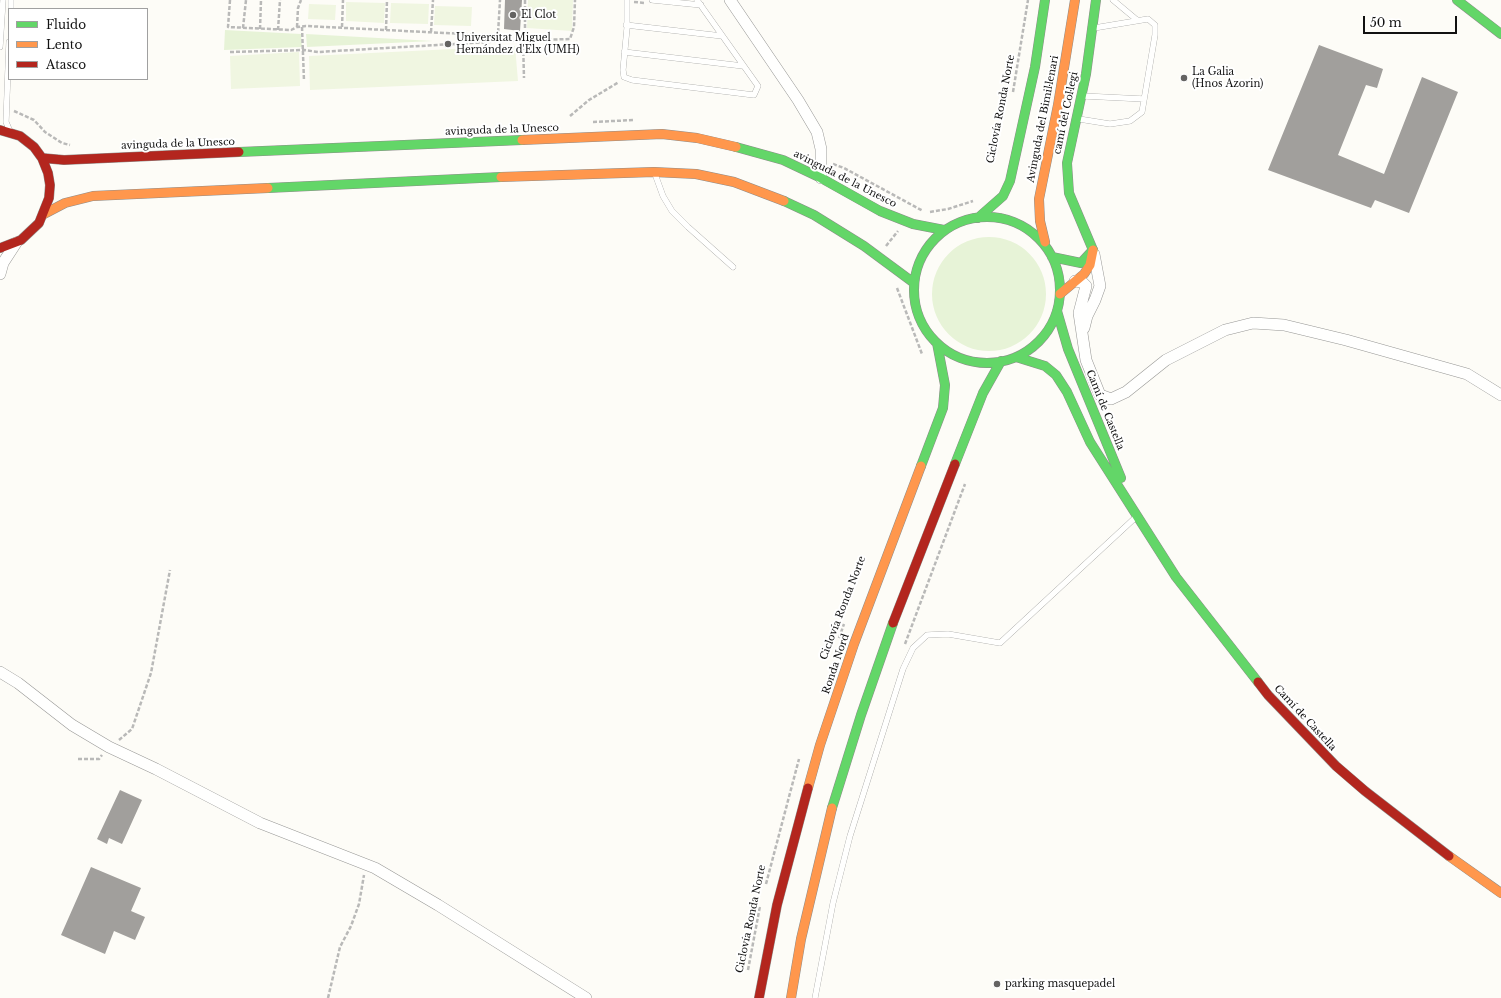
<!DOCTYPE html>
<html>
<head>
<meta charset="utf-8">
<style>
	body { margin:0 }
	#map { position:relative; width:1501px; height:998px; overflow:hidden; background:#fdfcf7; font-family:"Libre Baskerville",serif }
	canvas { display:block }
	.legend { position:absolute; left:8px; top:8px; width:140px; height:72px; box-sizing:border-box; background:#fff; border:1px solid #a0a0a0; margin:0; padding:5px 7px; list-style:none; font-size:12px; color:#111 }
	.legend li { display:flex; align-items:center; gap:8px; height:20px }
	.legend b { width:20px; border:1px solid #a0a0a0 }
	.scale { position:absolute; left:1363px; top:16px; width:94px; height:18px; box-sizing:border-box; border:2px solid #111; border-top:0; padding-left:5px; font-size:12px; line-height:14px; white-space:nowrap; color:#111; -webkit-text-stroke:3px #fff; paint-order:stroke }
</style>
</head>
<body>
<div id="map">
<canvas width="1501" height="998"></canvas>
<ul class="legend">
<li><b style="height:5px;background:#63d668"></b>Fluido</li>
<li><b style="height:5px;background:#ff974d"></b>Lento</li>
<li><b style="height:5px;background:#b3261e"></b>Atasco</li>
</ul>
<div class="scale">50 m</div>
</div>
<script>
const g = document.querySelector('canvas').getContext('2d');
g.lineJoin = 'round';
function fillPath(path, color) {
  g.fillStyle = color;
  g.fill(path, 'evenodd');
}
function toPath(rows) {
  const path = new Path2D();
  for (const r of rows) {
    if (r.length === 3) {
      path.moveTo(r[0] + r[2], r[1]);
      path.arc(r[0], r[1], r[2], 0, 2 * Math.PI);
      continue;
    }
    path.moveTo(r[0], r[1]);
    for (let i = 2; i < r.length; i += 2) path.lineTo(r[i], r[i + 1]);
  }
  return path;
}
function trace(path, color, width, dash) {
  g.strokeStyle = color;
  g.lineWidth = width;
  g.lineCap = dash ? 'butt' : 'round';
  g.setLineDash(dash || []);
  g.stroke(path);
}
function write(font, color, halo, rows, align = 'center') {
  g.font = font + ' "Libre Baskerville",serif';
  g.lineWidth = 4;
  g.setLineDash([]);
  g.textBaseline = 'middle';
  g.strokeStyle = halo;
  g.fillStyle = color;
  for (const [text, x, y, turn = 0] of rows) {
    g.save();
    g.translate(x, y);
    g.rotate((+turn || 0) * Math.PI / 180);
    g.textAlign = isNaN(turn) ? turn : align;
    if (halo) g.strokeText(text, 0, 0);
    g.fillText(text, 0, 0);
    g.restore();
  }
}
fillPath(toPath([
	[225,30,301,34,302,47,224,50],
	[306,34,433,41,307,47],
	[989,294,57]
]), '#e7f3d7');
fillPath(toPath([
	[528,0,573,0,572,31,527,28],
	[346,2,385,3,384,23,346,21],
	[391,3,429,4,428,24,390,23],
	[309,4,336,5,335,20,308,19],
	[435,6,472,7,471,26,434,25],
	[515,46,518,81,310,90,309,56],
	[299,52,300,86,231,89,230,56]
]), '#f0f6e1');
fillPath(toPath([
	[505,0,522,0,520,31,504,29],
	[1319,45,1383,69,1377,88,1366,85,1338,155,1384,174,1422,77,1458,92,1409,213,1375,200,1371,208,1268,170],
	[120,790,142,800,122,844,109,838,107,844,97,839],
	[91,867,141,888,131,911,145,917,135,940,114,931,105,954,61,935]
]), '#a19f9c');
const lane = toPath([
	[627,0,627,28,623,70,624,77,632,80,754,95,758,86,697,0],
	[652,0,701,5],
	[1113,0,1137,20],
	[11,9,11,0],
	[626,25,722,36],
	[0,47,3,0],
	[624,52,743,66],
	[1083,96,1144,99],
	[1079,119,1110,124,1130,121,1142,112,1155,35,1155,25,1148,19,1094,28],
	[9,129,6,122,9,42],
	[655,174,663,196,672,211,688,227,733,267],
	[815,998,833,903,850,836,903,669,913,648,927,635,948,634,1000,643,1136,517]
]);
const street = toPath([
	[730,0,798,100,817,132,821,149,821,178],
	[0,274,3,263,16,243],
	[1075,281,1082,282,1086,286,1079,313,1086,360,1100,395,1111,399,1126,392,1166,360,1225,330,1253,323,1284,325,1346,340,1467,374,1501,395],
	[1084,328,1087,316,1095,300,1100,286,1094,254],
	[0,672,18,683,72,725,109,747,156,769,260,823,375,868,438,905,586,998]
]);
const fast = toPath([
	[1457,0,1501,34],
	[736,147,783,160,821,178,880,211,913,224,944,230],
	[239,152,522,140],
	[268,188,501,177],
	[784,201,814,215,864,246,914,283],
	[987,290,73],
	[978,218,1003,196,1010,181,1035,67,1045,0],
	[1093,250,1069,193,1067,163,1086,74,1096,0],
	[1052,257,1081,263,1093,250],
	[1057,311,1068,349,1121,478],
	[1016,357,1045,366,1056,375,1067,392,1090,442,1176,577,1258,682],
	[955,464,983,393,1001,361],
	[921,466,943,408,945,385,937,343],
	[832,808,861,715,893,623]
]);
const slow = toPath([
	[522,140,662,134,697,138,736,147],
	[501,177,654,172,696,174,734,182,784,201],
	[44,214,65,203,93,196,268,188],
	[1045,242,1040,221,1039,199,1058,105,1075,0],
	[1060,294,1084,274,1090,265,1093,250],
	[808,788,820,745,854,644,921,466],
	[1449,856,1501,893],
	[791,998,801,939,832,808]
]);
const jam = toPath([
	[0,130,20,136,34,147,42,158,48,173,50,185,49,198,39,223,21,240,0,248],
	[42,158,64,160,239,152],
	[893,623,955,464],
	[1258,682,1268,695,1336,766,1365,791,1449,856],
	[759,998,777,905,808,788]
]);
trace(lane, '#979795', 6);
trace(street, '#979795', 12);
trace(fast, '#8e8d8b', 10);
trace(slow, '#8e8d8b', 10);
trace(jam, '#8e8d8b', 10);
trace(toPath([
	[230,0,228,27,291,30,297,27,306,26,485,35,498,34,500,0],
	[525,0,525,40],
	[634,2,645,3],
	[297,27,298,8,301,0],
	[302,27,304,81],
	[342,27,343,0],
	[243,28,246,0],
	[260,29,261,0],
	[278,30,280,0],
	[386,30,387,0],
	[431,32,433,0],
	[523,40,524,78],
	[230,52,304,50,318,52,505,41,570,39,574,27,575,0],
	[1013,92,1028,0],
	[14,111,34,120,45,132,62,143,70,145],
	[570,116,589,100,619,82],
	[593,122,634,120],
	[833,164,844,168,923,211],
	[930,212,948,209,973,201],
	[886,246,898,231],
	[897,288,922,354],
	[839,638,844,624],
	[905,644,965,484],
	[119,740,132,729,151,673,170,570],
	[78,759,99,759,102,755],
	[766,884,799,759],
	[748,970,760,906],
	[328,998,340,947,351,926,359,904,364,875]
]), '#b9b9b8', 2.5, [4, 2]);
trace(lane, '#fffffe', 5.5);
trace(street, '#fffffe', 11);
trace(fast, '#63d668', 9);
trace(slow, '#ff974d', 9);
trace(jam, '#b3261e', 9);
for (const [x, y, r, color] of [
	[513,15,4,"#646362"],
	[448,44,4,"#646362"],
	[1184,78,4,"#646362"],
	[997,984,4,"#646362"]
]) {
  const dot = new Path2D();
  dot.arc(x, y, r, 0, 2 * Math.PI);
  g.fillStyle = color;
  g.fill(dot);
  trace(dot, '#fff', 1.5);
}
write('10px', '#111', '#fff', [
	["El Clot",521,15],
	["Universitat Miguel",456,38],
	["Hernández d'Elx (UMH)",456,50],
	["La Galia",1192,72],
	["(Hnos Azorin)",1192,84],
	["parking masquepadel",1005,984]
], 'left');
write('10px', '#111', '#fff', [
	["Ciclovía Ronda Norte",1001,109,-79],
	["camí del Col·legi",1066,113,-78],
	["Avinguda del Bimil·lenari",1043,119,-79],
	["avinguda de la Unesco",502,130,-2],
	["avinguda de la Unesco",178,144,-2],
	["avinguda de la Unesco",845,179,27],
	["Camí de Castella",1105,410,68],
	["Ciclovía Ronda Norte",843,608,-69],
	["Ronda Nord",836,664,-71],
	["Camí de Castella",1305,718,47],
	["Ciclovía Ronda Norte",751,919,-78]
]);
</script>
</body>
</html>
